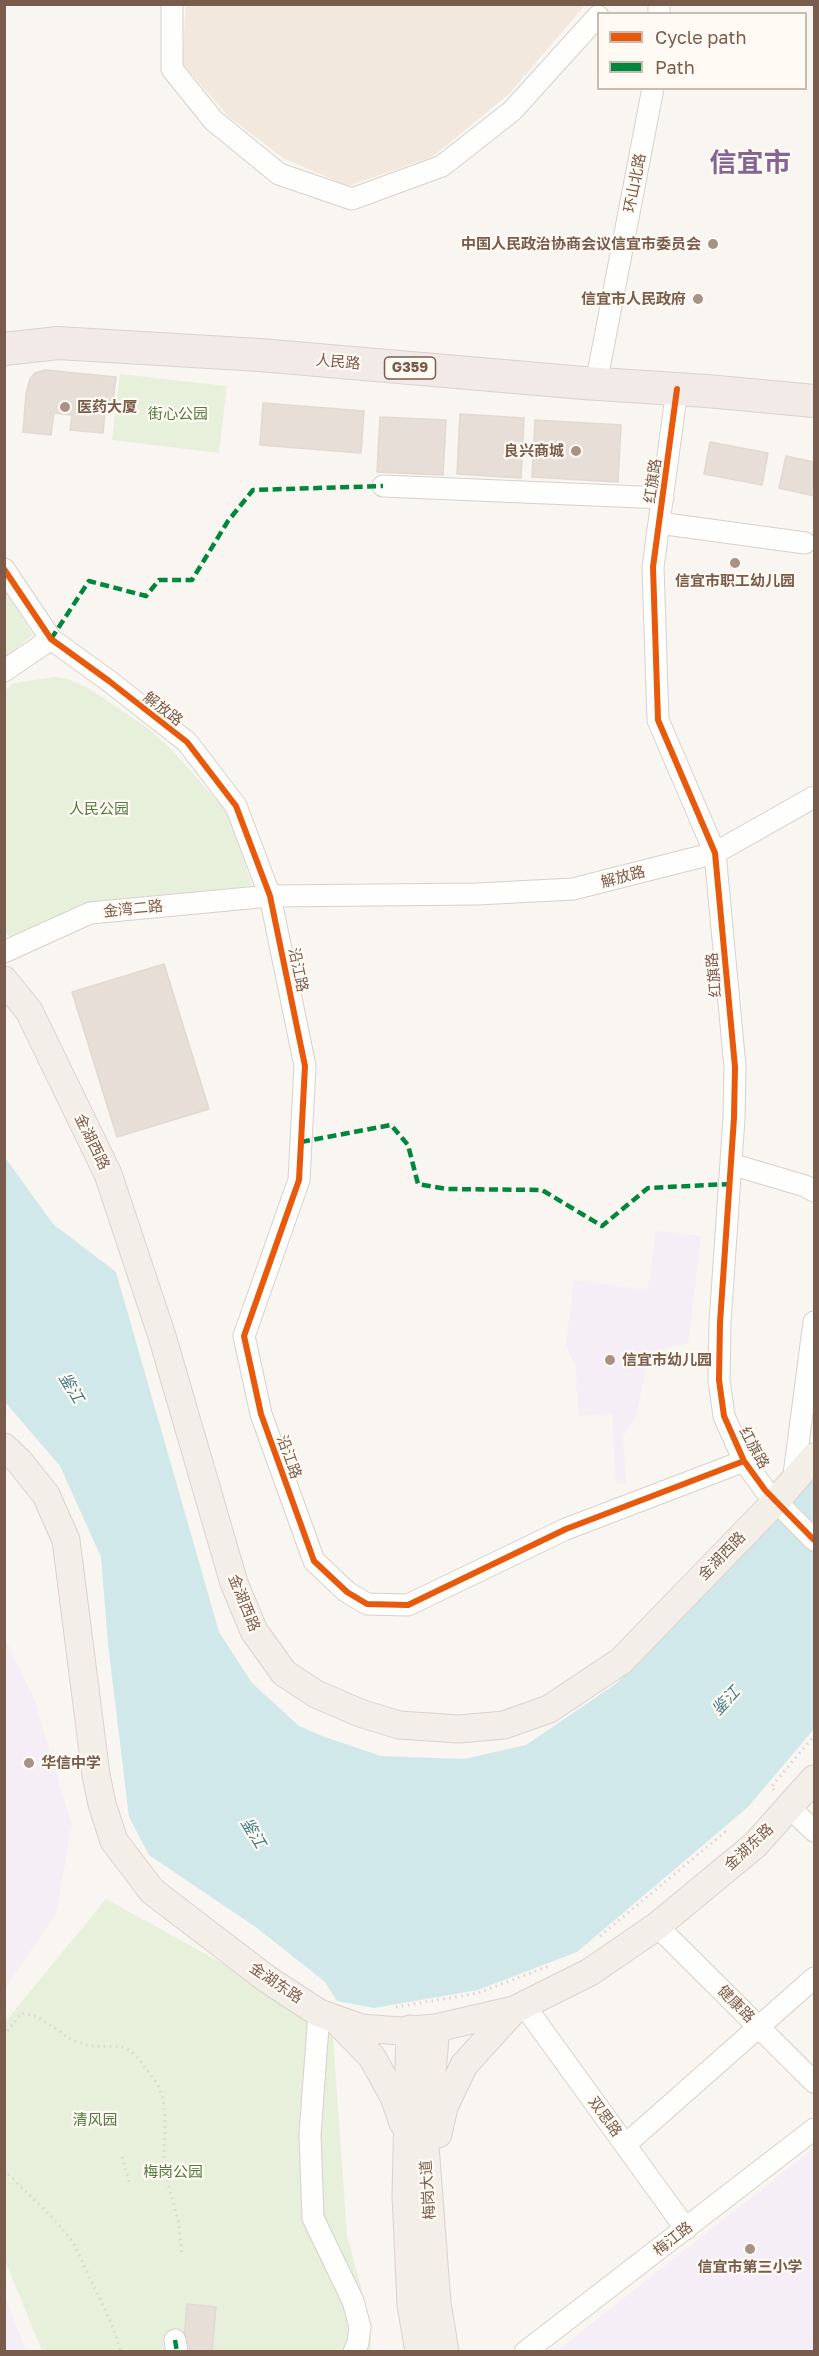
<!DOCTYPE html>
<html>
<head>
<meta charset="utf-8">
<style>
	body { margin:0 }
	#map { position:relative; width:819px; height:2356px; overflow:hidden; background:#f9f5f0; font-family:"Golos Text",sans-serif }
	canvas { display:block }
	.frame { position:absolute; inset:0; border:6px solid #7a5c4d; pointer-events:none }
	.legend { position:absolute; left:597px; top:12px; width:210px; height:78px; box-sizing:border-box; background:#fffaf3; border:2px solid #cabbb1; margin:0; padding:8px 10px; list-style:none; font-size:18px; color:#7a5c4d }
	.legend li { display:flex; align-items:center; gap:12px; height:30px }
	.legend b { width:30px; border:2px solid #cabbb1 }
</style>
</head>
<body>
<div id="map">
<canvas width="819" height="2356"></canvas>
<div class="frame"></div>
<ul class="legend">
<li><b style="height:8px;background:#e8590c"></b>Cycle path</li>
<li><b style="height:8px;background:#00873e"></b>Path</li>
</ul>
</div>
<script>
const g = document.querySelector('canvas').getContext('2d');
g.lineJoin = 'round';
function fillPath(path, color) {
  g.fillStyle = color;
  g.fill(path, 'evenodd');
}
function toPath(rows) {
  const path = new Path2D();
  for (const r of rows) {
    path.moveTo(r[0], r[1]);
    for (let i = 2; i < r.length; i += 2) path.lineTo(r[i], r[i + 1]);
  }
  return path;
}
function trace(path, color, width, dash) {
  g.strokeStyle = color;
  g.lineWidth = width;
  g.lineCap = dash ? 'butt' : 'round';
  g.setLineDash(dash || []);
  g.stroke(path);
}
function write(font, color, halo, rows, align = 'center') {
  g.font = font + ' "Golos Text","Noto Sans SC",sans-serif';
  g.lineWidth = 4.5;
  g.setLineDash([]);
  g.textBaseline = 'middle';
  g.strokeStyle = halo;
  g.fillStyle = color;
  for (const [text, x, y, turn = 0] of rows) {
    g.save();
    g.translate(x, y);
    g.rotate((+turn || 0) * Math.PI / 180);
    g.textAlign = isNaN(turn) ? turn : align;
    if (halo) g.strokeText(text, 0, 0);
    g.fillText(text, 0, 0);
    g.restore();
  }
}
fillPath(toPath([
	[186,5,585,5,509,94,432,157,348,186,283,158,228,116,182,63]
]), '#f2e8de');
fillPath(toPath([
	[656,1231,701,1236,688,1343,649,1352,636,1417,623,1436,626,1484,616,1485,612,1414,578,1416,576,1368,566,1346,574,1280,648,1290],
	[5,1638,35,1701,72,1825,56,1914,5,1989],
	[814,2148,814,2351,559,2351,558,2350],
	[4,2296,5,2296,26,2351,5,2351]
]), '#f6eef6');
fillPath(toPath([
	[120,374,227,386,219,453,112,440],
	[5,590,33,635,5,657,4,657],
	[55,677,68,679,88,688,148,728,171,749,229,814,252,886,80,904,24,935,12,938,5,933,4,691,14,683],
	[106,1899,332,2024,347,2235,371,2325,371,2351,42,2351,5,2260,5,2022]
]), '#e7f0db');
fillPath(toPath([
	[4,1156,53,1224,116,1272,219,1632,252,1683,299,1726,322,1736,381,1756,464,1759,526,1745,617,1683,814,1479,814,1729,748,1807,577,1952,478,1990,374,2008,337,2001,325,1982,257,1928,149,1855,129,1817,108,1644,101,1557,60,1466,5,1402]
]), '#d0e8ea');
const building = toPath([
	[45,370,116,377,113,401,106,400,103,433,70,430,72,415,54,413,51,435,23,432,26,394,30,379,35,373,45,370],
	[263,403,364,411,361,453,260,445,263,403],
	[460,414,524,418,521,478,457,474,460,414],
	[380,417,446,420,443,475,377,472,380,417],
	[535,420,621,425,618,482,532,477,535,420],
	[710,442,768,453,762,485,704,474,710,442],
	[786,456,814,462,814,496,779,488,786,456],
	[164,964,209,1109,117,1137,72,992,164,964],
	[187,2304,216,2307,212,2352,183,2352,187,2304]
]);
fillPath(building, '#e6ded7');
trace(building, '#e2d8d2', 1.5);
const minor = toPath([
	[172,4,172,69,213,120,279,174,352,199,442,166,512,111,598,16],
	[659,14,659,4],
	[596,384,653,88],
	[677,389,653,567,658,720,715,853,735,1067,734,1118,720,1323,719,1380,724,1416,744,1461,765,1490,814,1540],
	[383,486,663,498],
	[659,523,805,543],
	[4,569,51,639,109,681,187,742,236,806,270,896,305,1066,299,1180,244,1336,261,1414,314,1561,347,1592,367,1604,408,1605,566,1529,744,1461],
	[4,671,51,639],
	[4,952,90,913,270,896,477,894,573,889,715,853,814,797],
	[731,1164,805,1186,814,1191],
	[793,1482,814,1322],
	[789,1807,814,1831],
	[657,1926,814,2082],
	[524,2005,686,2229],
	[319,2013,310,2134,313,2218,353,2301,360,2327,358,2343,354,2352],
	[625,2145,814,1978],
	[175,2340,177,2352],
	[525,2352,814,2129]
]);
const major = toPath([
	[4,980,29,1011,108,1174,162,1336,234,1583,254,1631,284,1673,316,1694,360,1713,399,1725,459,1729,504,1725,549,1709,621,1661,776,1501,814,1457],
	[4,1447,19,1461,46,1495,66,1540,96,1775,102,1804,114,1841,152,1891,267,1979,319,2013,361,2028,401,2031,436,2028,514,2010,590,1972,657,1926,755,1845,814,1779],
	[337,2021,372,2057,394,2097,403,2123],
	[436,2028,425,2146,437,2303,445,2352],
	[410,2029,406,2195,411,2305,419,2352],
	[438,2134,444,2107,464,2065,514,2010]
]);
const highway = toPath([
	[4,349,58,343,260,355,584,383,707,391,814,401]
]);
trace(minor, '#d7d1cb', 23);
trace(major, '#dad1cc', 29);
trace(highway, '#dad1cc', 34);
trace(toPath([
	[774,1790,771,1787,814,1736],
	[600,1936,725,1832,727,1834],
	[396,2007,478,1993,549,1966],
	[4,2036,21,2013,38,2017,72,2040,89,2046,123,2047,131,2051,138,2058,158,2085,163,2098,165,2116,164,2158,169,2188,178,2220,182,2254],
	[122,2157,130,2185],
	[4,2170,53,2218,73,2242,113,2327,121,2352]
]), '#dcd5d0', 3, [1.5, 4.5]);
trace(minor, '#fefefd', 21);
trace(major, '#f3eee8', 27);
trace(highway, '#f2eae7', 32);
trace(toPath([
	[51,639,89,581,146,596,159,580,192,580,228,521,253,490,383,486],
	[301,1142,391,1125,408,1145,418,1184,447,1189,542,1190,602,1226,648,1188,730,1184],
	[175,2340,177,2352]
]), '#00873e', 4.5, [9, 4.5]);
trace(toPath([
	[677,389,653,567,658,720,715,853,735,1067,734,1118,720,1323,719,1380,724,1416,744,1461,765,1490,814,1540],
	[4,569,51,639,109,681,187,742,236,806,270,896,305,1066,299,1180,244,1336,261,1414,314,1561,347,1592,367,1604,408,1605,566,1529,744,1461]
]), '#e8590c', 6);
for (const [x, y, r, color] of [
	[713,244,6,"#a69286"],
	[698,299,6,"#a69286"],
	[65,407,6,"#a69286"],
	[576,451,6,"#a69286"],
	[735,563,6,"#a69286"],
	[610,1360,6,"#a69286"],
	[29,1763,6,"#a69286"],
	[750,2249,6,"#a69286"]
]) {
  const dot = new Path2D();
  dot.arc(x, y, r, 0, 2 * Math.PI);
  g.fillStyle = color;
  g.fill(dot);
  trace(dot, '#fffaf3', 2);
}
for (const [x, y, w] of [
	[410,368,51]
]) {
  const box = new Path2D();
  box.roundRect(x - w / 2, y - 11, w, 22, 4.5);
  g.fillStyle = '#fffaf3';
  g.fill(box);
  trace(box, '#7a5c4d', 1.5);
}
write('bold 14px', '#7a5c4d', null, [
	["G359",410,368]
]);
write('15px', '#7a5c4d', '#fffaf3', [
	["环山北路",635,183,-79],
	["人民路",338,362,5],
	["红旗路",653,481,-82],
	["解放路",163,709,38],
	["解放路",623,877,-15],
	["金湾二路",133,909,-6],
	["沿江路",298,970,78],
	["红旗路",714,975,-95],
	["金湖西路",92,1142,64],
	["红旗路",754,1448,61],
	["沿江路",289,1457,70],
	["金湖西路",722,1556,-46],
	["金湖西路",244,1603,68],
	["金湖东路",749,1847,-43],
	["金湖东路",276,1983,34],
	["健康路",736,2004,45],
	["双思路",605,2117,54],
	["梅岗大道",428,2190,-94],
	["梅江路",673,2239,-38]
]);
write('bold 15px', '#7a5c4d', '#fffaf3', [
	["中国人民政治协商会议信宜市委员会",701,244],
	["信宜市人民政府",686,299],
	["医药大厦",77,407,"left"],
	["良兴商城",564,451],
	["信宜市职工幼儿园",735,581,"center"],
	["信宜市幼儿园",622,1360,"left"],
	["华信中学",41,1763,"left"],
	["信宜市第三小学",750,2267,"center"]
], 'right');
write('15px', '#537a41', '#fffaf3', [
	["街心公园",178,414],
	["人民公园",99,809],
	["清风园",95,2120],
	["梅岗公园",173,2172]
]);
write('italic 16px', '#437c86', '#fffaf3', [
	["鉴江",71,1388,59],
	["鉴江",726,1701,-47],
	["鉴江",253,1833,59]
]);
write('bold 27px', '#846695', '#fffaf3', [
	["信宜市",750,163]
]);
</script>
</body>
</html>
